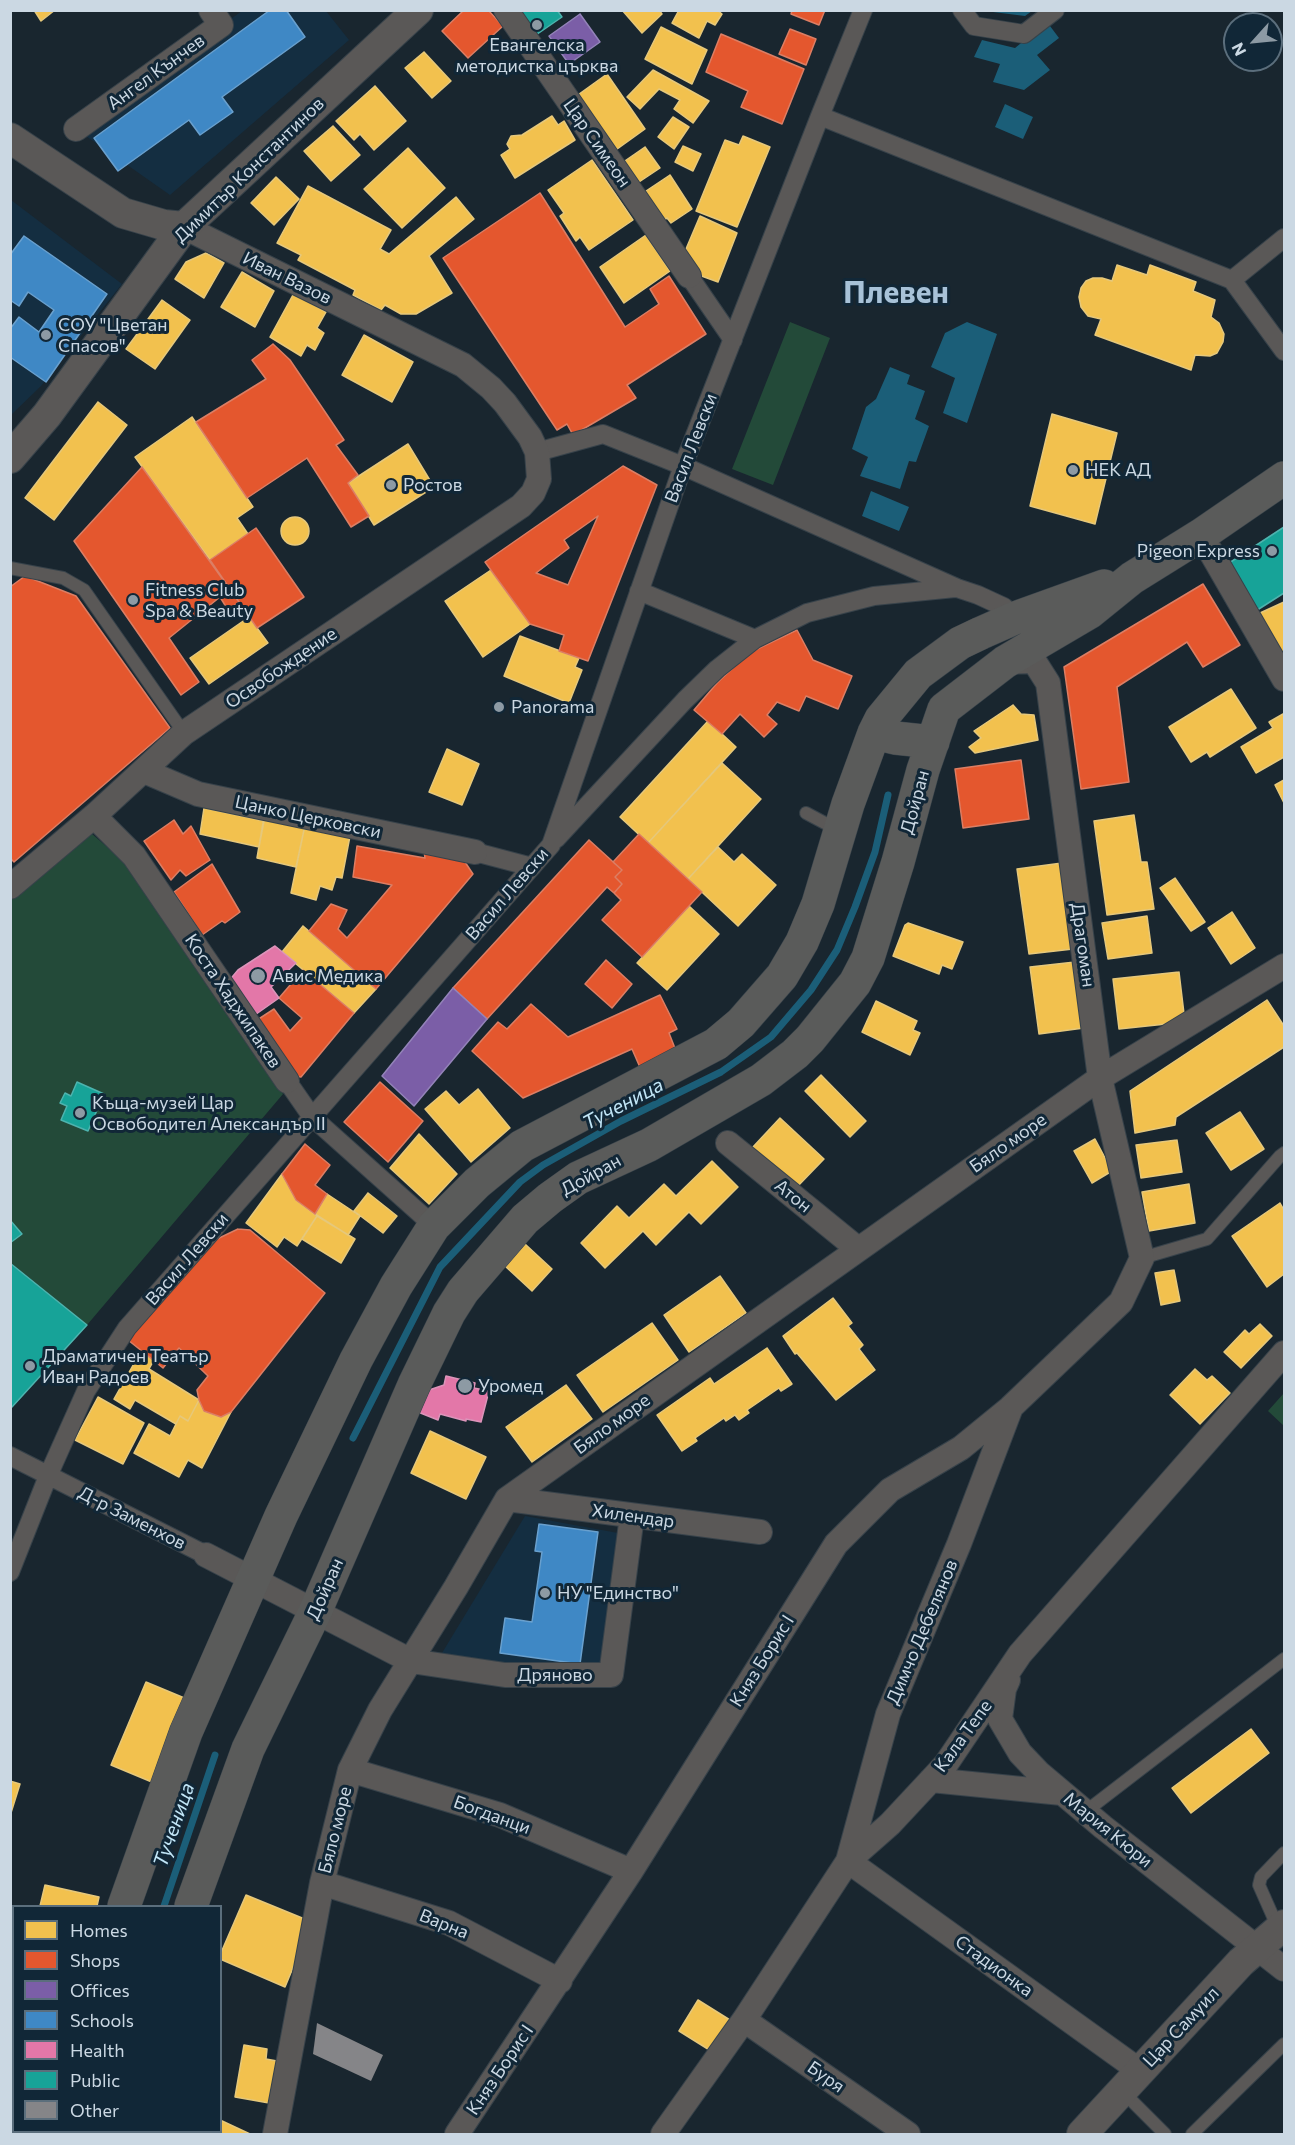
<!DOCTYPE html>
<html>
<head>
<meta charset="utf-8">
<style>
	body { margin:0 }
	#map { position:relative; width:1295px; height:2145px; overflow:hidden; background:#19262f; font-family:Commissioner,sans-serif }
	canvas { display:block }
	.frame { position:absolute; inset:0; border:12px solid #cbd8e3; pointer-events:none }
	.legend { position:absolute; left:12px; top:1905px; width:210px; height:228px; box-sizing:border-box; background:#112737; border:2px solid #5b6e7c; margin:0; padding:8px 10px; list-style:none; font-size:18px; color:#cbd8e3 }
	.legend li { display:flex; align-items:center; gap:12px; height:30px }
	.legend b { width:30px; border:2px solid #5b6e7c }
	.north { position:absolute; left:1223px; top:12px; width:60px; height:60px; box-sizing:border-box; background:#112737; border:2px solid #5b6e7c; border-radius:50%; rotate:243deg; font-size:16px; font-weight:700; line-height:24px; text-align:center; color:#cbd8e3 }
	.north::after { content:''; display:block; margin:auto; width:21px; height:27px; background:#8d9aa4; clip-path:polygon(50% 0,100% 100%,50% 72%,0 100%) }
</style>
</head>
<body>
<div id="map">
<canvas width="1295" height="2145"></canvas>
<div class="frame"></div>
<ul class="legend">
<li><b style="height:16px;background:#f2c14e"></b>Homes</li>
<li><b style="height:16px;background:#e4572e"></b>Shops</li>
<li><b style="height:16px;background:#7b5ea7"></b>Offices</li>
<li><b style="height:16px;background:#3f88c5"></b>Schools</li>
<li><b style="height:16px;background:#e377a8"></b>Health</li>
<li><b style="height:16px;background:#17a398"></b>Public</li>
<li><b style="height:16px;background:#858588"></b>Other</li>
</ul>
<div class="north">N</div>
</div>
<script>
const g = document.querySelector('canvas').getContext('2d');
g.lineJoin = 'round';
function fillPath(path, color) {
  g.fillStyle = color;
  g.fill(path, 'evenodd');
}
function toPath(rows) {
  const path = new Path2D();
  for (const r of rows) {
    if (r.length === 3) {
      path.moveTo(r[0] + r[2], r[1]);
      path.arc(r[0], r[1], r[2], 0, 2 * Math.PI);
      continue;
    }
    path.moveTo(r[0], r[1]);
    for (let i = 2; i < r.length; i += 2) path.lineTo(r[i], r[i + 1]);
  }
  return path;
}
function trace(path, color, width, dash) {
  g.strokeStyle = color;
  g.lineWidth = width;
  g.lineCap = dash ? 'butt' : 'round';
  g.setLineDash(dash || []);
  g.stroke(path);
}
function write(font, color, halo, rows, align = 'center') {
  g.font = font + ' Commissioner,sans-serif';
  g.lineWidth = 6;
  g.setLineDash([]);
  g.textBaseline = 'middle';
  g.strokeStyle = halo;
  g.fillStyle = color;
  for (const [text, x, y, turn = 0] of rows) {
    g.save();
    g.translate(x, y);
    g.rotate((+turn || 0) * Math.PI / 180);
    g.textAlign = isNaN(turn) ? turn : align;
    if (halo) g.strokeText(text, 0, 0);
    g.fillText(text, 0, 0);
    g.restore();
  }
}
fillPath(toPath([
	[242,11,326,11,349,40,170,195,76,129],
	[11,200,122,284,41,386,11,415],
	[525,1516,618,1533,604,1666,519,1669,442,1653]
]), '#142e41');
fillPath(toPath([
	[790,322,830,338,773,485,732,469],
	[78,822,127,864,283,1094,87,1325,11,1263,10,1243,21,1234,10,1220,11,885],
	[1284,1393,1284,1426,1268,1411]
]), '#234a39');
fillPath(toPath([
	[991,11,1032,11,1025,16,993,12],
	[1047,22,1059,38,1037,55,1050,70,1024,90,993,82,1000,64,974,57,982,40,1015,48],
	[1005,104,1033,117,1023,139,995,127],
	[967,322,997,334,967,423,943,413,955,378,931,367,945,333],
	[890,367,910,375,907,384,925,391,915,419,929,426,916,462,909,461,900,489,860,476,868,457,852,449,866,407,876,399],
	[871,491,909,507,899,531,862,516]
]), '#1b5e78');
const homes = toPath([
	[34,10,55,10,41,21,34,10],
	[622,10,659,10,662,14,642,33,622,10],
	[679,10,717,10,722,14,715,25,707,21,699,38,672,23,679,10],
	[661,27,707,50,692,84,645,59,661,27],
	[424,52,451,81,432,98,405,68,424,52],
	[653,70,709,101,693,123,674,109,680,100,659,89,640,109,627,97,653,70],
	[607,74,645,129,613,152,575,97,607,74],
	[375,86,406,121,374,150,360,134,354,140,336,121,375,86],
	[552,116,558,125,564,121,575,140,515,178,501,155,510,149,507,144,511,136,522,135,552,116],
	[673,117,689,127,674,149,658,137,673,117],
	[333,126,360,155,331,181,304,151,333,126],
	[743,136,770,147,737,227,696,211,725,140,739,145,743,136],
	[683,146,701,154,693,171,675,162,683,146],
	[645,147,660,168,633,186,619,165,645,147],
	[408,148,445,188,402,228,364,189,408,148],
	[592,160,633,220,589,250,580,237,576,241,560,216,564,213,548,190,592,160],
	[670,175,692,209,671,223,667,218,656,225,637,197,670,175],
	[276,177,299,199,274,225,251,203,276,177],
	[308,186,391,230,380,249,389,254,456,197,474,219,429,256,452,293,416,314,401,314,385,305,381,310,353,295,355,290,298,260,301,255,277,243,308,186],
	[700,216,737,233,718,282,696,274,683,256,700,216],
	[646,235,670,271,624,303,600,267,646,235],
	[206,253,224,263,204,298,175,279,186,262,206,253],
	[1117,265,1147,275,1150,265,1196,282,1193,291,1215,300,1211,317,1219,323,1224,334,1223,342,1217,353,1210,356,1195,355,1191,370,1095,335,1101,319,1088,316,1081,307,1079,297,1081,288,1086,281,1093,278,1102,278,1112,281,1117,265],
	[242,272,274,291,255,327,221,307,242,272],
	[294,293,326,312,317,328,324,333,315,350,307,345,301,356,270,337,294,293],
	[162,300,190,320,155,369,126,349,162,300],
	[364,335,413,362,392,402,342,375,364,335],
	[98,402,127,425,54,520,25,498,98,402],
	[1052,414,1117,433,1095,524,1030,506,1052,414],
	[192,417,253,507,237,518,248,534,210,560,135,457,192,417],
	[408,444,434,487,374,525,348,483,408,444],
	[295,531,14],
	[491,570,530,624,483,657,445,601,491,570],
	[1284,602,1284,665,1260,613,1284,602],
	[249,617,268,643,209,684,190,658,249,617],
	[520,636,579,658,575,667,582,670,569,703,504,676,520,636],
	[1231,689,1256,728,1210,757,1207,752,1191,762,1169,727,1231,689],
	[1013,705,1021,714,1034,715,1038,740,975,753,969,747,981,738,974,731,1013,705],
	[1283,714,1284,717,1284,757,1256,773,1241,747,1273,728,1269,722,1283,714],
	[708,721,736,747,648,843,620,817,708,721],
	[447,749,479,764,462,805,429,792,447,749],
	[722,763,761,799,688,879,648,843,722,763],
	[1284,780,1284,803,1275,785,1284,780],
	[204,808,264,821,259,847,200,834,204,808],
	[1134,815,1141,862,1147,862,1154,909,1107,915,1094,821,1134,815],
	[264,817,305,825,296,867,257,858,264,817],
	[305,825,350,836,342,878,336,877,332,890,320,886,316,900,291,893,305,825],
	[718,847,734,862,742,854,776,885,738,926,688,879,718,847],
	[1062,863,1073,949,1029,954,1017,869,1062,863],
	[1175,878,1205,922,1191,931,1160,888,1175,878],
	[689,906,719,934,667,990,637,963,689,906],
	[1232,912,1255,948,1231,964,1208,928,1232,912],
	[1147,916,1152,953,1108,959,1102,923,1147,916],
	[908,923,963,942,952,969,942,965,939,974,893,956,905,925,908,923],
	[303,926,376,989,354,1013,282,952,303,926],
	[1075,962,1084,1028,1039,1034,1030,967,1075,962],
	[1179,972,1185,1022,1119,1029,1113,979,1179,972],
	[1267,1000,1284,1026,1284,1047,1176,1117,1175,1125,1135,1133,1130,1091,1267,1000],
	[876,1001,917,1021,913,1030,920,1033,910,1055,862,1032,876,1001],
	[821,1075,866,1121,850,1137,805,1091,821,1075],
	[478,1089,510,1128,471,1162,425,1109,446,1091,459,1105,478,1089],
	[1240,1112,1264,1149,1231,1170,1206,1133,1240,1112],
	[780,1118,824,1159,795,1189,752,1148,780,1118],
	[419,1134,457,1174,429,1204,390,1168,419,1134],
	[1095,1139,1112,1171,1092,1183,1074,1151,1095,1139],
	[1177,1140,1182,1172,1141,1178,1136,1145,1177,1140],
	[712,1161,738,1187,701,1224,689,1212,656,1245,643,1231,605,1268,581,1243,617,1206,629,1218,664,1184,676,1196,712,1161],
	[282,1174,296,1200,317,1216,297,1246,284,1237,277,1247,246,1223,282,1174],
	[1189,1184,1195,1223,1149,1231,1142,1192,1189,1184],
	[368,1193,397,1216,383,1233,354,1211,368,1193],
	[327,1194,360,1216,348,1235,315,1214,327,1194],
	[1280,1203,1284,1210,1284,1274,1267,1287,1232,1236,1280,1203],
	[317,1216,355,1239,341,1263,302,1239,317,1216],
	[525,1244,552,1269,532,1291,505,1266,525,1244],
	[1174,1270,1180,1301,1161,1305,1155,1273,1174,1270],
	[720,1276,746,1313,689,1352,664,1315,720,1276],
	[833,1298,852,1323,848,1326,863,1345,859,1349,875,1370,836,1400,797,1353,795,1354,783,1336,833,1298],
	[652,1323,678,1360,603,1412,577,1375,652,1323],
	[1260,1324,1272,1336,1241,1368,1224,1352,1245,1330,1249,1334,1260,1324],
	[767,1348,792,1384,781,1391,779,1388,747,1410,749,1413,739,1420,735,1415,726,1421,724,1418,695,1438,697,1441,682,1451,657,1415,710,1378,714,1384,767,1348],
	[141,1351,154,1360,149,1369,199,1400,188,1421,180,1416,176,1424,135,1400,130,1409,114,1399,141,1351],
	[1195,1369,1207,1380,1212,1376,1230,1393,1200,1424,1170,1395,1195,1369],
	[566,1385,592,1419,532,1462,506,1427,566,1385],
	[98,1397,144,1423,123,1464,75,1440,98,1397],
	[199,1400,204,1411,221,1417,231,1412,202,1468,188,1460,179,1477,134,1453,149,1424,170,1436,180,1416,188,1421,199,1400],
	[430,1431,486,1457,466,1499,411,1473,430,1431],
	[146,1682,194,1702,159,1785,111,1765,146,1682],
	[1251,1729,1269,1753,1191,1813,1172,1788,1251,1729],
	[10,1781,20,1784,10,1816,10,1781],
	[45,1885,99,1897,97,1906,40,1906,45,1885],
	[246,1895,312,1922,285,1987,220,1959,220,1955,246,1895],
	[698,2000,730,2020,711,2051,679,2031,698,2000],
	[244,2045,267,2049,266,2059,277,2061,269,2103,235,2097,244,2045],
	[220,2120,250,2134,186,2134,187,2132,220,2132,220,2120],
	[14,2131,59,2132,59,2134,13,2134,14,2131]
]);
fillPath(homes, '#f2c14e');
trace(homes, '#e6c87b', 1.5);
const shops = toPath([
	[464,10,488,10,503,26,468,58,442,31,464,10],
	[792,10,825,10,819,25,791,14,792,10],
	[790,29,816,39,806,65,779,54,790,29],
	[721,34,804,69,782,124,741,107,748,91,706,72,721,34],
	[540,193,625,327,659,304,650,289,669,276,706,334,627,385,636,398,573,435,567,424,557,430,443,258,540,193],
	[273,344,290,360,344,440,336,445,358,475,348,483,369,516,351,527,307,458,247,498,196,422,266,379,252,360,273,344],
	[623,466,657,485,588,661,559,651,564,635,530,624,485,562,623,466],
	[598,516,568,585,536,573,569,548,564,540,598,516],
	[142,467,239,602,228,610,220,597,169,638,199,682,181,695,74,541,142,467],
	[256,528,304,597,257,628,210,560,256,528],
	[25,576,76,596,170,728,14,862,10,858,10,587,25,576],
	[1203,584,1240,645,1203,667,1187,642,1117,687,1129,782,1081,789,1064,667,1203,584],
	[797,630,813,660,852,676,838,709,806,696,799,711,777,702,767,715,777,724,764,737,740,714,722,734,694,710,717,683,749,653,797,630],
	[1021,760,1029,819,963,828,955,769,1021,760],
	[174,820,183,834,191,826,210,860,186,876,180,870,171,880,144,841,174,820],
	[639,834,702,892,642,957,602,920,621,900,614,893,622,884,615,877,622,870,613,862,639,834],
	[589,840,622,870,615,877,622,884,614,893,607,887,487,1019,453,988,589,840],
	[357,846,425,858,424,851,463,859,473,874,376,989,309,931,331,904,347,910,338,929,347,938,392,885,353,877,357,846],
	[212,864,240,912,225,923,222,921,202,935,174,892,212,864],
	[606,960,632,984,612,1008,585,984,606,960],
	[303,970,354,1013,301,1077,292,1076,254,1022,274,1009,290,1031,302,1018,279,998,303,970],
	[660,995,677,1029,669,1033,678,1056,642,1072,632,1049,523,1098,472,1051,498,1022,507,1029,531,1004,568,1037,660,995],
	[380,1082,423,1121,388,1162,344,1122,380,1082],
	[305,1144,330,1165,315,1185,327,1194,315,1214,296,1200,282,1174,305,1144],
	[238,1229,250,1230,325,1293,231,1412,221,1417,204,1411,199,1400,197,1390,208,1376,179,1348,163,1368,128,1340,215,1240,238,1229]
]);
fillPath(shops, '#e4572e');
trace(shops, '#dc7e64', 1.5);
const offices = toPath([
	[580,14,600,42,569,64,549,36,580,14],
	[453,988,487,1019,414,1106,382,1076,453,988]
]);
fillPath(offices, '#7b5ea7');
trace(offices, '#9383b9', 1.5);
const schools = toPath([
	[270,10,286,10,305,37,222,97,233,112,200,135,189,120,118,171,94,138,270,10],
	[24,236,107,294,46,382,10,357,10,329,19,317,39,332,54,310,28,292,19,306,10,300,10,255,24,236],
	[539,1524,598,1532,580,1664,500,1653,505,1618,532,1622,542,1552,535,1551,539,1524]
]);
fillPath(schools, '#3f88c5');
trace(schools, '#69a0ce', 1.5);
const health = toPath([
	[275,946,296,963,271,987,279,998,252,1017,228,982,238,970,275,946],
	[446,1376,475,1383,474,1388,489,1391,481,1422,466,1419,466,1421,440,1414,438,1420,418,1412,426,1391,444,1385,446,1376]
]);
fillPath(health, '#e377a8');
trace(health, '#dc94ba', 1.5);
const public = toPath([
	[507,10,557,10,562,17,533,37,507,10],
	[1284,527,1284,593,1251,614,1223,567,1284,527],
	[77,1082,104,1094,88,1131,61,1120,67,1106,60,1103,65,1093,71,1096,77,1082],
	[10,1220,22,1234,10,1243,10,1220],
	[10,1263,87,1325,12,1407,10,1407,10,1263]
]);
fillPath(public, '#17a398');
trace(public, '#4db3ae', 1.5);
trace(toPath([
	[353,1438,440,1267,520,1182,543,1165,621,1121,721,1072,771,1037,811,990,837,950,855,907,875,852,888,795],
	[164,1906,215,1755],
	[111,2134,112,2132]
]), '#1b5e78', 7);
fillPath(toPath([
	[317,2023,383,2055,371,2081,313,2054]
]), '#858588');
const service = toPath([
	[10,568,63,578,84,590,184,733],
	[806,813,838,830],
	[1142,1258,1207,1239,1280,1156,1284,1153],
	[1085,1812,1284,1659],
	[1278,1928,1259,1885,1261,1877,1284,1853],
	[1122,2091,1165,2134],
	[1192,2134,1284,2044]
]);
const pedestrian = toPath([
	[962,10,974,26,1024,34,1055,10],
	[820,116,1232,280,1284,238],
	[689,276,733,340],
	[1232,280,1284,351],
	[537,452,603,434,683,466,957,588,978,595,1004,607,1015,618],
	[639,591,755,639],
	[556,839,685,700,717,669,755,639,807,613,874,596,955,588],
	[475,852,532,867],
	[287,1081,312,1117,434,1226],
	[10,1456,206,1555],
	[10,1572,48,1476,86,1391,127,1328,551,845,683,466,820,116,863,10]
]);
const minor = toPath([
	[506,10,689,276],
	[76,129,221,25,211,10],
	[1201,535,1284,679],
	[144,771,198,794,475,852],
	[94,816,134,856,287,1081],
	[10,887,94,816,184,733,521,506,533,493,539,479,537,452,530,437,505,403,491,388,463,365,184,227],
	[728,1143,858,1249],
	[1010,1410,959,1544,888,1714,848,1861,1140,2071],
	[507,1499,760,1532],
	[206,1555,411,1661,505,1675,611,1675,632,1516],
	[1008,1680,1004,1689,1000,1719,1020,1753,1039,1773,1103,1827,1284,1969],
	[350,1770,500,1815,631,1871],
	[931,1780,1062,1793],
	[322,1883,449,1923,560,1981],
	[744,2020,908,2134],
	[275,2134,322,1883,350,1770,380,1710,456,1587,507,1499,1100,1078,1284,966],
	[457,2134,631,1871,836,1544,890,1490,961,1448,1010,1408,1121,1302,1142,1258,1100,1078,1048,683,1034,661,1005,662],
	[663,2134,744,2020,848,1861,890,1824,946,1764,1020,1654,1284,1353]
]);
const tertiary = toPath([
	[10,138,123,213,164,225,184,227],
	[10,458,47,415,184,227,418,10],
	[1082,2134,1241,1962,1284,1925]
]);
const secondary = toPath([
	[874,733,895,738,933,742],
	[124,1906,186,1732,281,1516,356,1360,396,1286,434,1226,477,1183,522,1146,716,1044,741,1023,782,976,802,942,818,904,848,804,874,733,881,719,918,674,960,643,981,633,1015,618,1104,586],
	[191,1906,248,1749,315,1612,414,1385,449,1313,463,1291,525,1219,550,1198,578,1178,649,1145,761,1080,795,1054,810,1039,855,983,868,958,898,862,923,770,944,709,1005,662,1090,612,1132,578,1201,535,1284,478],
	[72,2134,73,2132],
	[139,2134,140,2132]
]);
trace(service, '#37424a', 14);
trace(pedestrian, '#37424a', 20);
trace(minor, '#37424a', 26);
trace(tertiary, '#37424a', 32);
trace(secondary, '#37424a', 34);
trace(service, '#5a5857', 12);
trace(pedestrian, '#5a5857', 18);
trace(minor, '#5a5857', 24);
trace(tertiary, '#5a5857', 30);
trace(secondary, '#5a5b5a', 33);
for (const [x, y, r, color] of [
	[537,25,6,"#8d9aa4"],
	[46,335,6,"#8d9aa4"],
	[1073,470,6,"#8d9aa4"],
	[391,485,6,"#8d9aa4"],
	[1272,551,6,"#8d9aa4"],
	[133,600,6,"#8d9aa4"],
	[499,707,6,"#8d9aa4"],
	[258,976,8,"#8d9aa4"],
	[80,1113,6,"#8d9aa4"],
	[30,1366,6,"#8d9aa4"],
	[465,1386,8,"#8d9aa4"],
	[545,1593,6,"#8d9aa4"]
]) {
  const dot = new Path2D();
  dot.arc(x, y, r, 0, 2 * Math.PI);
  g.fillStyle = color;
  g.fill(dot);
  trace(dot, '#112737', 2);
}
write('18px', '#cbd8e3', '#112737', [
	["Евангелска",537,45,"center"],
	["методистка църква",537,66,"center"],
	["СОУ \"Цветан",58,325],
	["Спасов\"",58,346],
	["НЕК АД",1085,470],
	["Ростов",403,485],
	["Pigeon Express",1260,551,"right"],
	["Fitness Club",145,590],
	["Spa & Beauty",145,611],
	["Panorama",511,707],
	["Авис Медика",272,976],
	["Къща-музей Цар",92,1103],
	["Освободител Александър II",92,1124],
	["Драматичен Театър",42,1356],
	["Иван Радоев",42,1377],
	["Уромед",478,1386],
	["НУ \"Единство\"",557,1593]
], 'left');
write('18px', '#cbd8e3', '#112737', [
	["Ангел Кънчев",156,72,-36],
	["Цар Симеон",597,143,55],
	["Димитър Константинов",249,170,-44],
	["Иван Вазов",287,278,26],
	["Васил Левски",691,448,-69],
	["Освобождение",281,668,-34],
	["Дойран",915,802,-75],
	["Цанко Церковски",308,817,12],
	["Васил Левски",507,894,-49],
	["Драгоман",1083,945,82],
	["Коста Хаджипакев",233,1001,56],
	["Бяло море",1008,1143,-35],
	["Дойран",591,1175,-29],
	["Атон",793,1196,39],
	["Васил Левски",187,1259,-49],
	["Бяло море",612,1424,-36],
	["Хилендар",633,1516,8],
	["Д-р Заменхов",132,1518,27],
	["Дойран",325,1589,-66],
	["Димчо Дебелянов",922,1632,-67],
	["Княз Борис I",762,1661,-58],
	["Дряново",555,1675],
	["Кала Тепе",963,1736,-54],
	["Богданци",492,1815,20],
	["Бяло море",335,1830,-76],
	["Мария Кюри",1108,1830,39],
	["Варна",444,1924,22],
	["Стадионка",994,1966,36],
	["Цар Самуил",1181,2027,-47],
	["Княз Борис I",500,2070,-56],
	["Буря",826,2077,35]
]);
write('italic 20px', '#c2e6f7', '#112737', [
	["Тученица",623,1104,-28],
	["Тученица",174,1825,-71]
]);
write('bold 30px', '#a8c2d8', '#112737', [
	["Плевен",896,293]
]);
</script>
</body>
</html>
